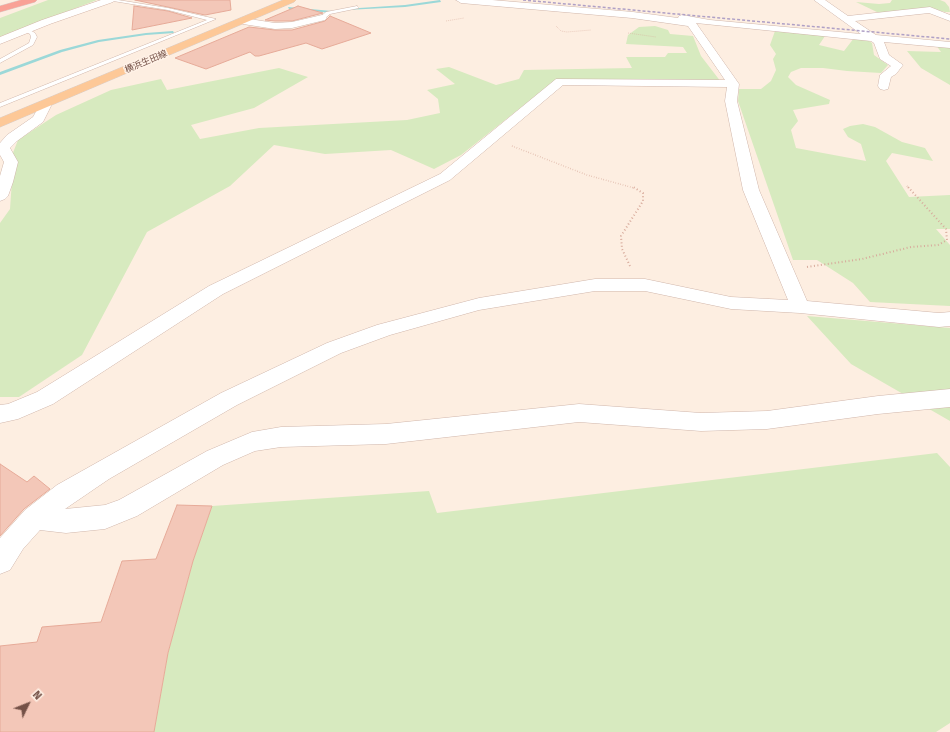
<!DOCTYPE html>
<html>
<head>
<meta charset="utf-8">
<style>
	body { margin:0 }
	#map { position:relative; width:950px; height:732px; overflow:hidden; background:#fdeee1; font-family:"Fira Sans",sans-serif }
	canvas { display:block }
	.north { position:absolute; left:8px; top:684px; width:40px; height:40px; -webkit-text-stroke:3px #fff2e7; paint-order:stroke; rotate:47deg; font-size:11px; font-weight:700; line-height:16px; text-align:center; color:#745147 }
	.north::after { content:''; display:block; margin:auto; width:14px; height:18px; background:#745147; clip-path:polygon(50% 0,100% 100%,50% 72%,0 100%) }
</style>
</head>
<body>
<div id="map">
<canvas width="950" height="732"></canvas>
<div class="north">N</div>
</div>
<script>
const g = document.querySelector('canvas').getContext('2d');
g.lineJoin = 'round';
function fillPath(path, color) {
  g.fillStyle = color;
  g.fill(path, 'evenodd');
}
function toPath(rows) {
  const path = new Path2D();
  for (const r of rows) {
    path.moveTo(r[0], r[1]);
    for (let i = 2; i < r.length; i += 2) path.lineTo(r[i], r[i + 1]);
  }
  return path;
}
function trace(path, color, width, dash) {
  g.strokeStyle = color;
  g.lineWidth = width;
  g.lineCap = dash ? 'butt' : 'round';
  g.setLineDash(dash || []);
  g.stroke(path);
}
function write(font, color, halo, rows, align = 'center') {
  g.font = font + ' "Fira Sans","Noto Sans JP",sans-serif';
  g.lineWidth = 3;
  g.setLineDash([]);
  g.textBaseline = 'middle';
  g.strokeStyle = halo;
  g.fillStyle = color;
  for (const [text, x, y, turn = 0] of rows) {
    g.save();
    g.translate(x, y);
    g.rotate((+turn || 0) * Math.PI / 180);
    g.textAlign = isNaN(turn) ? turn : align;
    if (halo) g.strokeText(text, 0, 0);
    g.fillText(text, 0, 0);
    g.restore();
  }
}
fillPath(toPath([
	[48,0,97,0,0,37,0,18],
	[892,0,940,0,945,2,949,7,950,12,945,12,929,8,879,13,856,2,879,4,890,3],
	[655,26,668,30,670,34,693,36,701,56,721,82,557,79,461,155,434,169,391,150,325,154,274,145,230,186,147,232,82,355,19,397,0,397,0,223,10,209,12,180,7,168,18,140,56,115,111,90,161,79,167,90,279,68,308,77,254,108,191,125,200,139,259,128,407,120,440,113,438,99,427,90,455,84,436,69,449,67,496,85,519,79,524,70,632,68,626,57,665,57,668,53,687,53,683,47,626,44,628,35,639,27],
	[775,31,825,36,819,45,844,51,854,38,866,39,872,43,874,55,888,65,881,73,847,71,823,68,801,68,791,72,788,77,796,85,830,100,829,104,793,110,798,121,791,130,796,148,866,161,861,144,848,137,843,129,850,126,863,124,875,127,902,142,925,148,933,161,892,153,886,161,909,197,950,195,950,229,936,229,950,245,950,306,870,302,853,283,817,260,793,260,738,101,739,89,761,89,771,81,776,70,773,59,776,54,770,45],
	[936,45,950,46,950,85,921,68,907,51,941,52],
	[807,316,950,328,950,421,851,364],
	[937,453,950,467,950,723,936,732,154,732,168,653,193,561,212,506,429,491,437,513]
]), '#d7eabf');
fillPath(toPath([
	[440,0,441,2,405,7,346,10,344,9,405,5,440,0],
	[288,7,332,11,334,12,332,13,289,9,288,7],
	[173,31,174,33,146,35,99,42,62,52,0,75,0,72,60,50,98,40,146,33,173,31]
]), '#9bd8d8');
const building = toPath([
	[135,0,230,0,231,10,205,15,135,0],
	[134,6,168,11,192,18,132,30,134,6],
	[298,6,323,13,292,21,275,21,265,20,298,6],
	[330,16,371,33,322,49,306,43,259,56,255,56,250,52,206,69,175,58,249,27,275,30,292,30,325,21,330,16],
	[0,464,27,482,34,476,50,489,24,509,0,536,0,464],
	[177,505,212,506,193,561,168,653,154,732,0,732,0,646,37,642,42,627,101,622,122,561,156,559,177,505]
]);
fillPath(building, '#f3c7b8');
trace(building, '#e6aa98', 1);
const lane = toPath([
	[107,0,118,0,168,8,216,19,0,107,0,103,207,20,168,10,107,0],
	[357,6,359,8,330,14,324,19,319,18,326,12,357,6],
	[24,29,28,29,35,33,37,37,33,45,0,63,0,59,29,43,31,37,30,34,24,31,24,29]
]);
const street = toPath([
	[456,0,492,0,633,12,678,18,679,16,682,15,710,20,861,34,814,0,825,0,848,16,930,7,950,15,950,21,929,13,855,21,876,35,950,42,950,48,884,42,889,55,903,65,896,74,891,77,888,89,884,90,880,89,878,86,880,75,891,66,880,59,874,43,871,41,696,23,739,84,737,101,759,190,807,301,939,313,950,312,950,326,939,327,800,313,731,309,645,291,595,291,479,310,390,335,341,353,237,405,109,479,65,509,105,505,119,500,207,451,252,432,281,427,386,424,579,404,701,413,767,411,878,396,950,389,950,407,878,414,767,429,701,431,579,422,386,444,281,447,255,451,223,465,137,516,105,529,66,533,40,530,23,549,10,570,0,574,0,538,25,510,57,485,221,393,327,343,377,325,479,298,595,279,645,279,731,297,788,300,743,190,725,101,727,87,563,85,450,180,223,294,53,404,18,419,0,423,0,405,8,404,37,392,209,286,440,174,556,79,725,80,688,26,632,18,461,3,456,0],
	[322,15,325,16,327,18,325,20,292,28,275,29,243,24,238,21,243,18,275,23,292,22,322,15],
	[46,100,50,101,52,104,43,122,17,141,10,148,18,162,13,182,8,196,5,199,0,201,0,176,4,162,0,155,0,143,7,135,33,117,42,101,46,100]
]);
const secondary = toPath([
	[101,0,115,0,113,2,50,24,0,44,0,37,42,20,101,0]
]);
const primary = toPath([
	[283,0,296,0,294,2,0,127,0,118,283,0]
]);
const highway = toPath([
	[21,0,37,0,35,2,0,12,0,6,21,0]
]);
trace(lane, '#d0b6ab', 1);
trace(street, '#d0b6ab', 1);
trace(secondary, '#d3b4a7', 1);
trace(primary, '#d8cecb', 1);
trace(highway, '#d8cecb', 1);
trace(toPath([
	[446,21,464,18],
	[556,26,561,31,567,32,591,30],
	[628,33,656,37]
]), '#d7aa9b', 1, [0.5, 1.5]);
trace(toPath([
	[512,146,587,175,634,188],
	[907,186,909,188]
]), '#d7aa9b', 1.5, [0.5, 2]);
trace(toPath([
	[630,266,622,249,621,236,643,201,643,193,633,187],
	[807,267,862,259,911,247,938,245,947,240,946,229,908,187]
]), '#d7aa9b', 2, [1, 2.5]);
fillPath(lane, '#fff');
fillPath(street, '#fff');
fillPath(secondary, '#fff');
fillPath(primary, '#fdc897');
fillPath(highway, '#f9a196');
trace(toPath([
	[523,0,950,39]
]), '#afa0c6', 1.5, [3, 2]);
write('9px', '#745147', '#fff2e7', [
	["横浜生田線",146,62,-23]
]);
</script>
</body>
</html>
